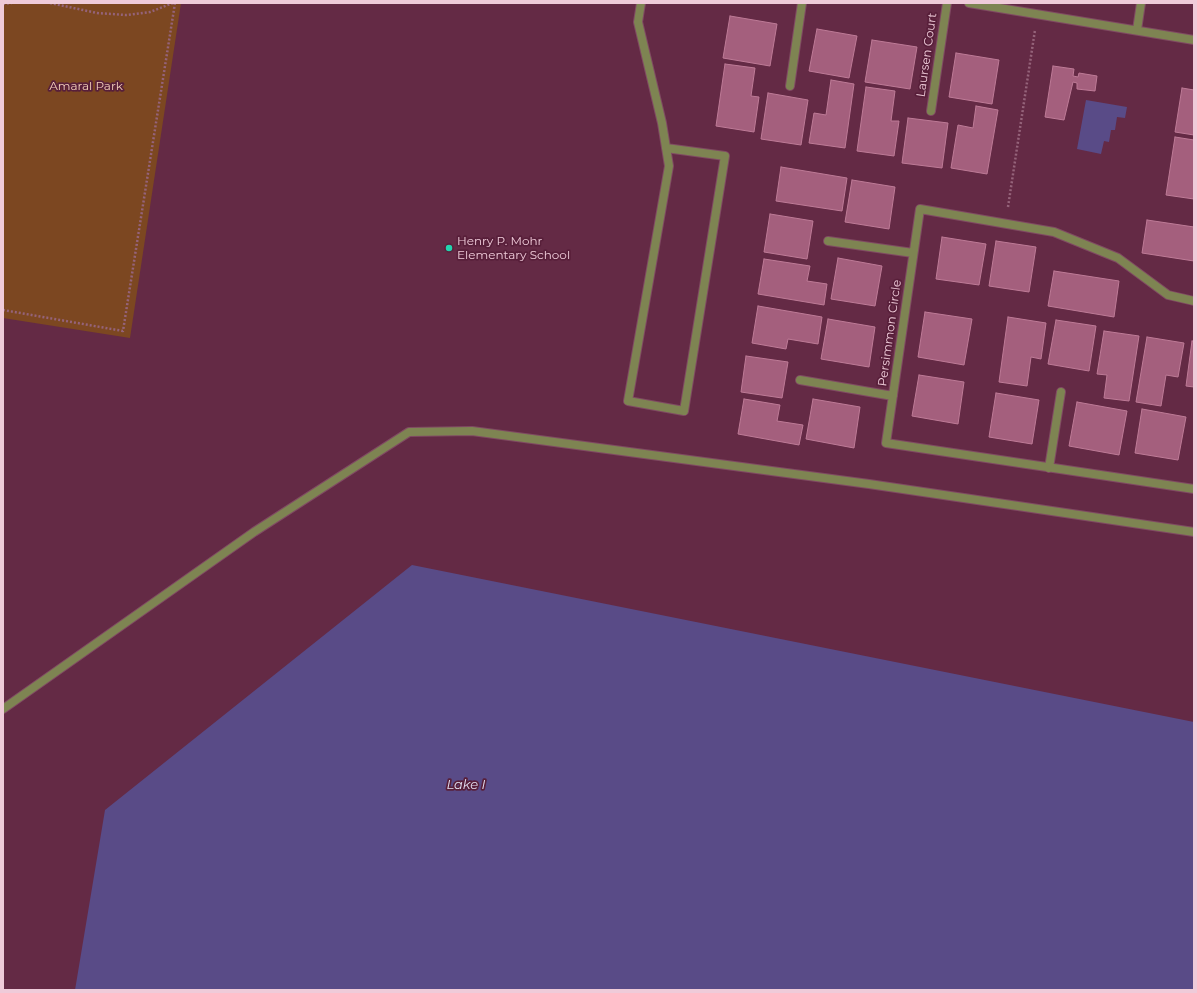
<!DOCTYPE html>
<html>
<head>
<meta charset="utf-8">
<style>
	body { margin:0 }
	#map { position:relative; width:1197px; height:993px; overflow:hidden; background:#642a45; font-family:Montserrat,sans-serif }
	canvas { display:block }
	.frame { position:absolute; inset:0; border:4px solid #efcbd9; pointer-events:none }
</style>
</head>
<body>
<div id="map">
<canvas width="1197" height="993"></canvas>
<div class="frame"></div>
</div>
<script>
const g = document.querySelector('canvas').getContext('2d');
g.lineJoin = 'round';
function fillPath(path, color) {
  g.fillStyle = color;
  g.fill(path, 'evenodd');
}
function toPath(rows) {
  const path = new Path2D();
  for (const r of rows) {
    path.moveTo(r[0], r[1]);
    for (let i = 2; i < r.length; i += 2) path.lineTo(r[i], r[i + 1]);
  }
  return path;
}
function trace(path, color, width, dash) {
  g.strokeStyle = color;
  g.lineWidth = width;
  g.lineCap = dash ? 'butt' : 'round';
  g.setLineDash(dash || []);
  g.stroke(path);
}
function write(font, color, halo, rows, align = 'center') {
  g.font = font + ' Montserrat,sans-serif';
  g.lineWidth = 3.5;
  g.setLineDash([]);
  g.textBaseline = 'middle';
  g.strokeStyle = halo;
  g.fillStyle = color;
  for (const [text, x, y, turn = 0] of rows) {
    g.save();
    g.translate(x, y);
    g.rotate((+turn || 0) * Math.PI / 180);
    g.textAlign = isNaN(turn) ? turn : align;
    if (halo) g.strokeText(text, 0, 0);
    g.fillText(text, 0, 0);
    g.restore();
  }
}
fillPath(toPath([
	[3,3,181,3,130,338,3,318]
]), '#7c4721');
fillPath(toPath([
	[1086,100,1127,107,1125,118,1117,117,1115,130,1111,130,1109,142,1104,141,1101,154,1077,149],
	[412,565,1194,722,1194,990,75,990,105,810]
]), '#594b87');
const building = toPath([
	[730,16,777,24,770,66,723,58,730,16],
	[817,29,857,36,849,78,809,71,817,29],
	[872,40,917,47,910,89,865,82,872,40],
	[956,53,999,60,992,104,949,97,956,53],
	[725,64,755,68,751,96,759,97,754,132,716,126,725,64],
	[1053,66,1074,69,1073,76,1078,77,1079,73,1097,76,1095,91,1077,89,1077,83,1073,82,1064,120,1045,117,1053,66],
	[831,80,854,84,845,148,809,143,814,113,826,115,831,80],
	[866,87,895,91,891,121,899,121,894,156,857,151,866,87],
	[1182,88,1194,90,1194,135,1175,132,1182,88],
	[768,93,808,100,801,145,761,139,768,93],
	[976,106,998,110,987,174,951,168,958,125,973,128,976,106],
	[908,118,948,123,942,168,902,163,908,118],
	[1175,137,1194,140,1194,199,1166,195,1175,137],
	[781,167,847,178,842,211,776,201,781,167],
	[852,180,895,187,889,229,845,222,852,180],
	[770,214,813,221,807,259,764,252,770,214],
	[1147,220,1194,227,1194,261,1142,253,1147,220],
	[942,237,986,244,979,285,936,279,942,237],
	[996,241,1036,247,1029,292,989,286,996,241],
	[838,258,882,266,875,306,831,299,838,258],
	[764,259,810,266,807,281,827,284,824,305,758,294,764,259],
	[1054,271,1119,281,1114,317,1048,306,1054,271],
	[758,306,822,317,818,344,788,339,786,349,752,343,758,306],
	[925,312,972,319,964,365,918,357,925,312],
	[1008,317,1046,323,1041,359,1031,357,1027,386,999,382,1008,317],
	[828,319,875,327,869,367,821,359,828,319],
	[1056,320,1096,326,1089,371,1048,364,1056,320],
	[1104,331,1139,336,1129,401,1104,398,1107,375,1097,374,1104,331],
	[1147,337,1184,343,1178,377,1166,375,1161,406,1136,402,1147,337],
	[1192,341,1194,341,1194,387,1186,386,1192,341],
	[746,356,788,362,782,398,741,392,746,356],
	[919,375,964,382,958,424,912,416,919,375],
	[996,393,1039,400,1032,444,989,437,996,393],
	[744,399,780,405,777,421,803,425,799,445,738,434,744,399],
	[813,399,860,407,854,448,806,439,813,399],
	[1077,402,1127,411,1119,455,1069,446,1077,402],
	[1142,409,1186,417,1178,460,1135,453,1142,409]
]);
fillPath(building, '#a45f7d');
trace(building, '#be7b97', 1);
const lane = toPath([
	[641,3,638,22,662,123,669,166,628,401,684,411,725,156,666,148],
	[3,709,254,532,409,432,472,431,869,484,1194,532]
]);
const street = toPath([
	[969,3,1194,40],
	[1137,30,1141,3],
	[790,86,802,3],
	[931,111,947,3],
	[828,241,913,253],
	[1194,301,1168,295,1118,258,1054,232,920,209,886,443,1194,489],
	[800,380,893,396],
	[1049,468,1061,392]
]);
trace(lane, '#804a63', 10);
trace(street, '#804a63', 10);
trace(toPath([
	[50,3,97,13,126,15,150,12,173,3],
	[3,4,12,3],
	[1008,207,1035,30],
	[3,310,123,331,175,3]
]), '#95637a', 2.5, [2, 2]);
trace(lane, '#7e8452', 8);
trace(street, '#7e8452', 8);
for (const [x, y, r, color] of [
	[449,248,4,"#22d5af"]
]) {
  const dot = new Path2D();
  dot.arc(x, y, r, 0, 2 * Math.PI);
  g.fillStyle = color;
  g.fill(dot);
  trace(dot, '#581f3a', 1.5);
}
write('12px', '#efcbd9', '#581f3a', [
	["Laursen Court",927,55,-82],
	["Persimmon Circle",890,333,-82]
]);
write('12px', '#f3cfb9', '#581f3a', [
	["Amaral Park",86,86]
]);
write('12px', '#efcbd9', '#581f3a', [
	["Henry P. Mohr",457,241],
	["Elementary School",457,255]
], 'left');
write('italic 13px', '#e3e0f2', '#581f3a', [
	["Lake I",466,785]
]);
</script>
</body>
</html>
